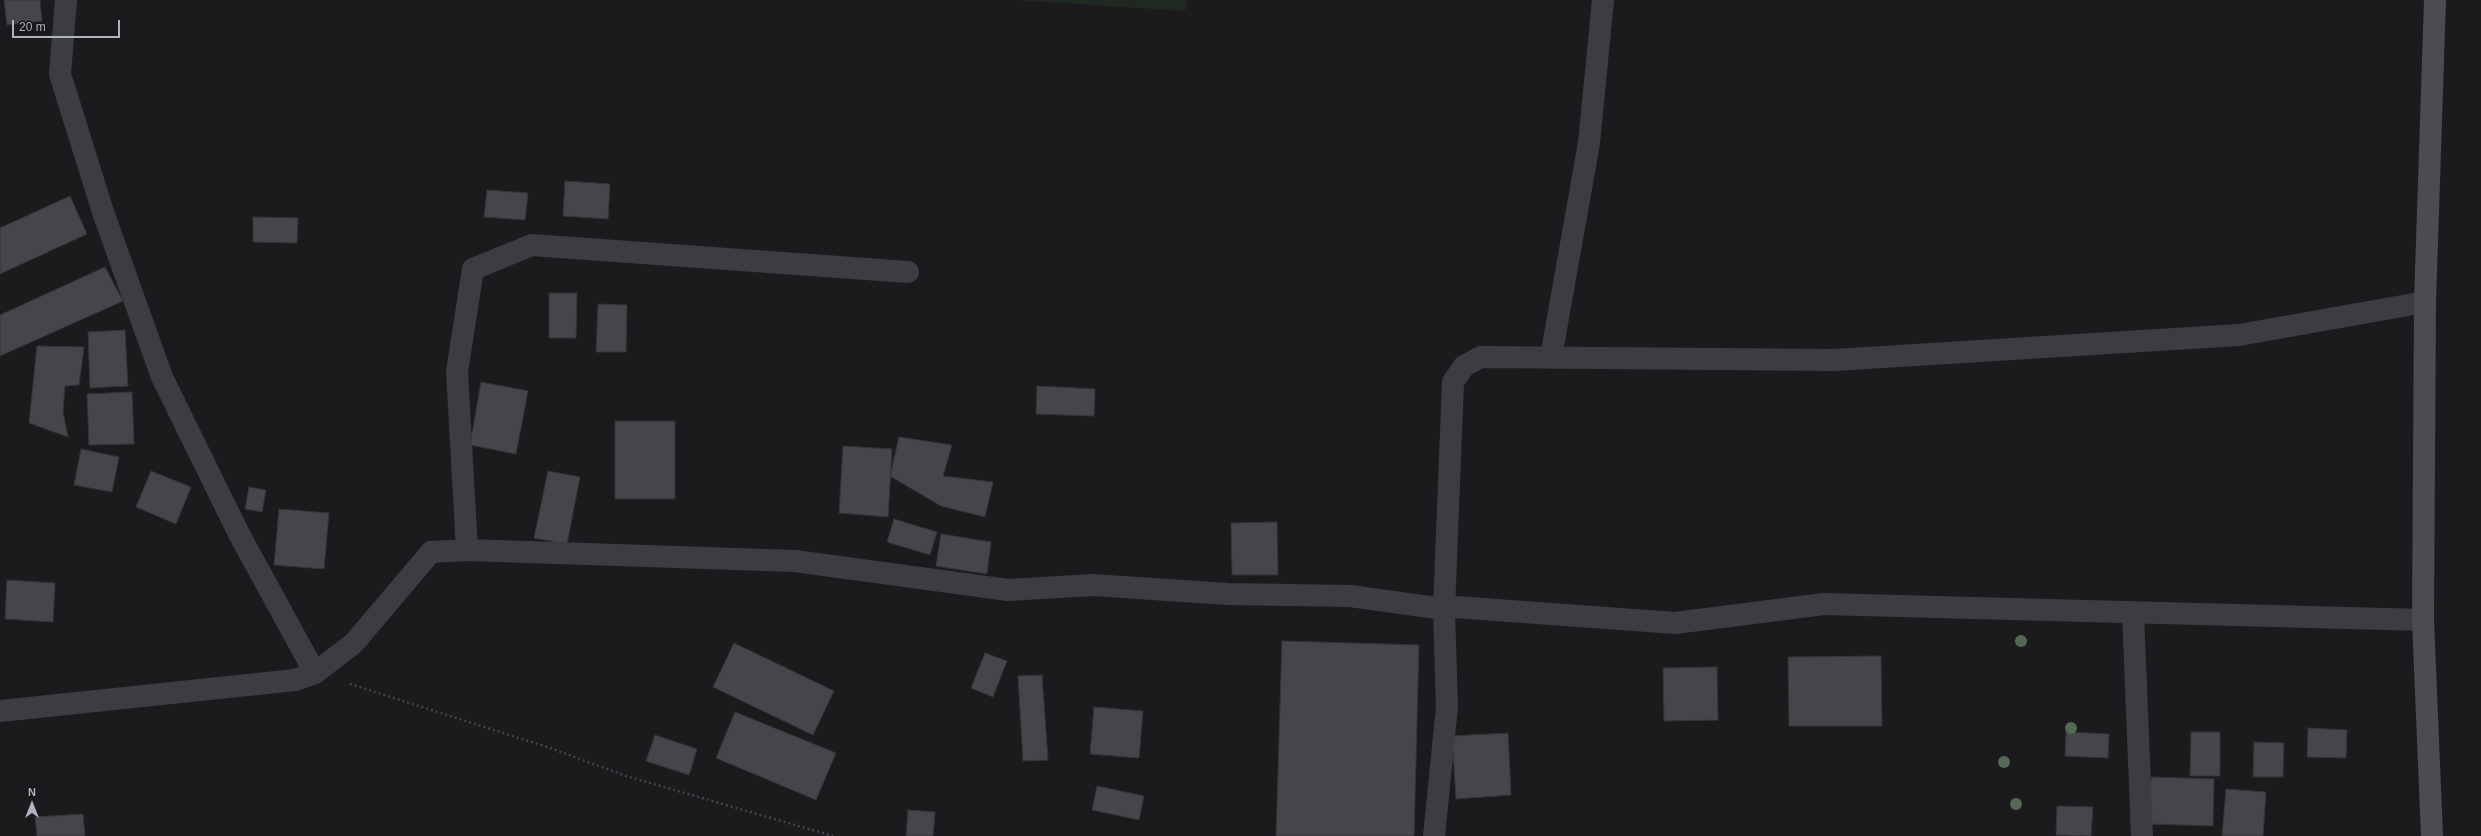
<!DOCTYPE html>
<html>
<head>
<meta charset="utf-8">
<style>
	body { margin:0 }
	#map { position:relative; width:2481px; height:836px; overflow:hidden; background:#1b1b1d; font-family:Arial,sans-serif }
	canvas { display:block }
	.north { position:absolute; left:12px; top:784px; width:40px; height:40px; -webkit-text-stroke:3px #161618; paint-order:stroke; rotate:0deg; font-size:11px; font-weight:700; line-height:16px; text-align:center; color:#aeb3bd }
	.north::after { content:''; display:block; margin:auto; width:14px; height:18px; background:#aeb3bd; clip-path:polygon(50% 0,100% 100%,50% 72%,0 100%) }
	.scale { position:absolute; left:12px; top:20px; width:108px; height:18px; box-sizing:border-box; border:2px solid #aeb3bd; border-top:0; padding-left:5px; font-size:12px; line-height:14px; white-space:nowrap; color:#aeb3bd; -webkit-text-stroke:3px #161618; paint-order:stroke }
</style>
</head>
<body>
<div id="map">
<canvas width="2481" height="836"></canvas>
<div class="north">N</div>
<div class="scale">20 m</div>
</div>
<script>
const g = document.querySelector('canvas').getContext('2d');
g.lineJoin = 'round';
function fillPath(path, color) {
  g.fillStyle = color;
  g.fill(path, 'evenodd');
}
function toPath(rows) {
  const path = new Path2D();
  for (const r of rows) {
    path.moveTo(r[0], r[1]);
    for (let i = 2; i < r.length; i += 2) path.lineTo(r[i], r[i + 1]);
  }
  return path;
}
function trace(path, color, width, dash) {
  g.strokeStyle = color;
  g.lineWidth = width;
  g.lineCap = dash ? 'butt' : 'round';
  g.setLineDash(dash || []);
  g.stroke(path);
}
fillPath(toPath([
	[1015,0,1187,0,1185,11]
]), '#202921');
const building = toPath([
	[4,0,40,0,42,21,7,25,4,0],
	[565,181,610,184,608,219,563,216,565,181],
	[487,190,528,193,525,220,484,217,487,190],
	[70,196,87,234,0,274,0,228,70,196],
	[253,217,298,218,297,243,253,242,253,217],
	[105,267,123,301,0,356,0,315,105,267],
	[549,293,577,293,576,338,549,338,549,293],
	[598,304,627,305,626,352,596,352,598,304],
	[125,330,128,386,90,388,88,332,125,330],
	[37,346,84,347,79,385,65,386,63,412,68,437,29,423,37,346],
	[481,382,528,391,516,454,470,445,481,382],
	[1037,386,1095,389,1094,416,1036,414,1037,386],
	[132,392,134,444,89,445,87,394,132,392],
	[615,421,675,421,675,499,615,499,615,421],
	[899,437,952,445,943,476,993,482,985,517,941,506,890,476,899,437],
	[843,446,892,449,888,517,839,513,843,446],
	[81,449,119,457,112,492,74,485,81,449],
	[151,471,191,487,176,524,136,507,151,471],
	[548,471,580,477,567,544,534,538,548,471],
	[249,487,266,490,262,512,245,509,249,487],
	[279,509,329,513,324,569,274,565,279,509],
	[894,519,937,532,930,555,887,542,894,519],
	[1277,522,1278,575,1232,575,1231,523,1277,522],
	[941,534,991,542,987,574,936,566,941,534],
	[7,580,55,583,53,622,5,619,7,580],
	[1282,641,1419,645,1414,836,1276,836,1282,641],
	[734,643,834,691,813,735,713,687,734,643],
	[985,653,1007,661,993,697,971,688,985,653],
	[1881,656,1882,726,1789,726,1788,657,1881,656],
	[1717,667,1718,720,1664,721,1663,668,1717,667],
	[1042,675,1048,760,1023,761,1018,676,1042,675],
	[1094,707,1143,711,1139,758,1090,754,1094,707],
	[735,712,836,753,816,800,716,758,735,712],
	[2308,728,2347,730,2346,758,2307,757,2308,728],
	[2066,732,2109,734,2108,758,2065,756,2066,732],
	[2191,732,2220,732,2220,776,2190,776,2191,732],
	[1508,733,1511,795,1456,799,1452,736,1508,733],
	[655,735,697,749,689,775,646,761,655,735],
	[2254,742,2284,743,2283,777,2253,777,2254,742],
	[2151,777,2214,779,2213,826,2149,824,2151,777],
	[1097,786,1144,796,1139,820,1092,810,1097,786],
	[2226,789,2266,792,2263,836,2222,836,2226,789],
	[2057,806,2093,807,2091,836,2056,835,2057,806],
	[908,810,935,812,933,836,906,836,908,810],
	[83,814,85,836,37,836,35,817,83,814]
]);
fillPath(building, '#45464a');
trace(building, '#353539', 1);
trace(toPath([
	[350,684,550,748,626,776,833,836]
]), '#424449', 2.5, [2, 3]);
trace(toPath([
	[66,0,60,74,103,212,162,377,239,534,315,673],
	[1551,357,1589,143,1603,0],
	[467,550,457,372,473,269,532,245,908,272],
	[2133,612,2142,836],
	[0,711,295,680,315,673,354,643,431,552,467,550,795,561,1008,590,1093,585,1228,594,1350,596,1444,609,1455,607,1675,623,1824,604,2423,620],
	[1434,836,1447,707,1444,609,1453,382,1464,366,1481,357,1834,360,2239,335,2425,302]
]), '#3c3d42', 22);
trace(toPath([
	[2432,836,2423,620,2425,302,2435,0]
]), '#4a4c52', 22);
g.fillStyle = '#556856';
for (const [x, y] of [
	[2021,641],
	[2071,728],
	[2004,762],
	[2016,804]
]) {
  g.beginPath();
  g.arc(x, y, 6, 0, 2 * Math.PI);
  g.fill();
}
</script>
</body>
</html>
